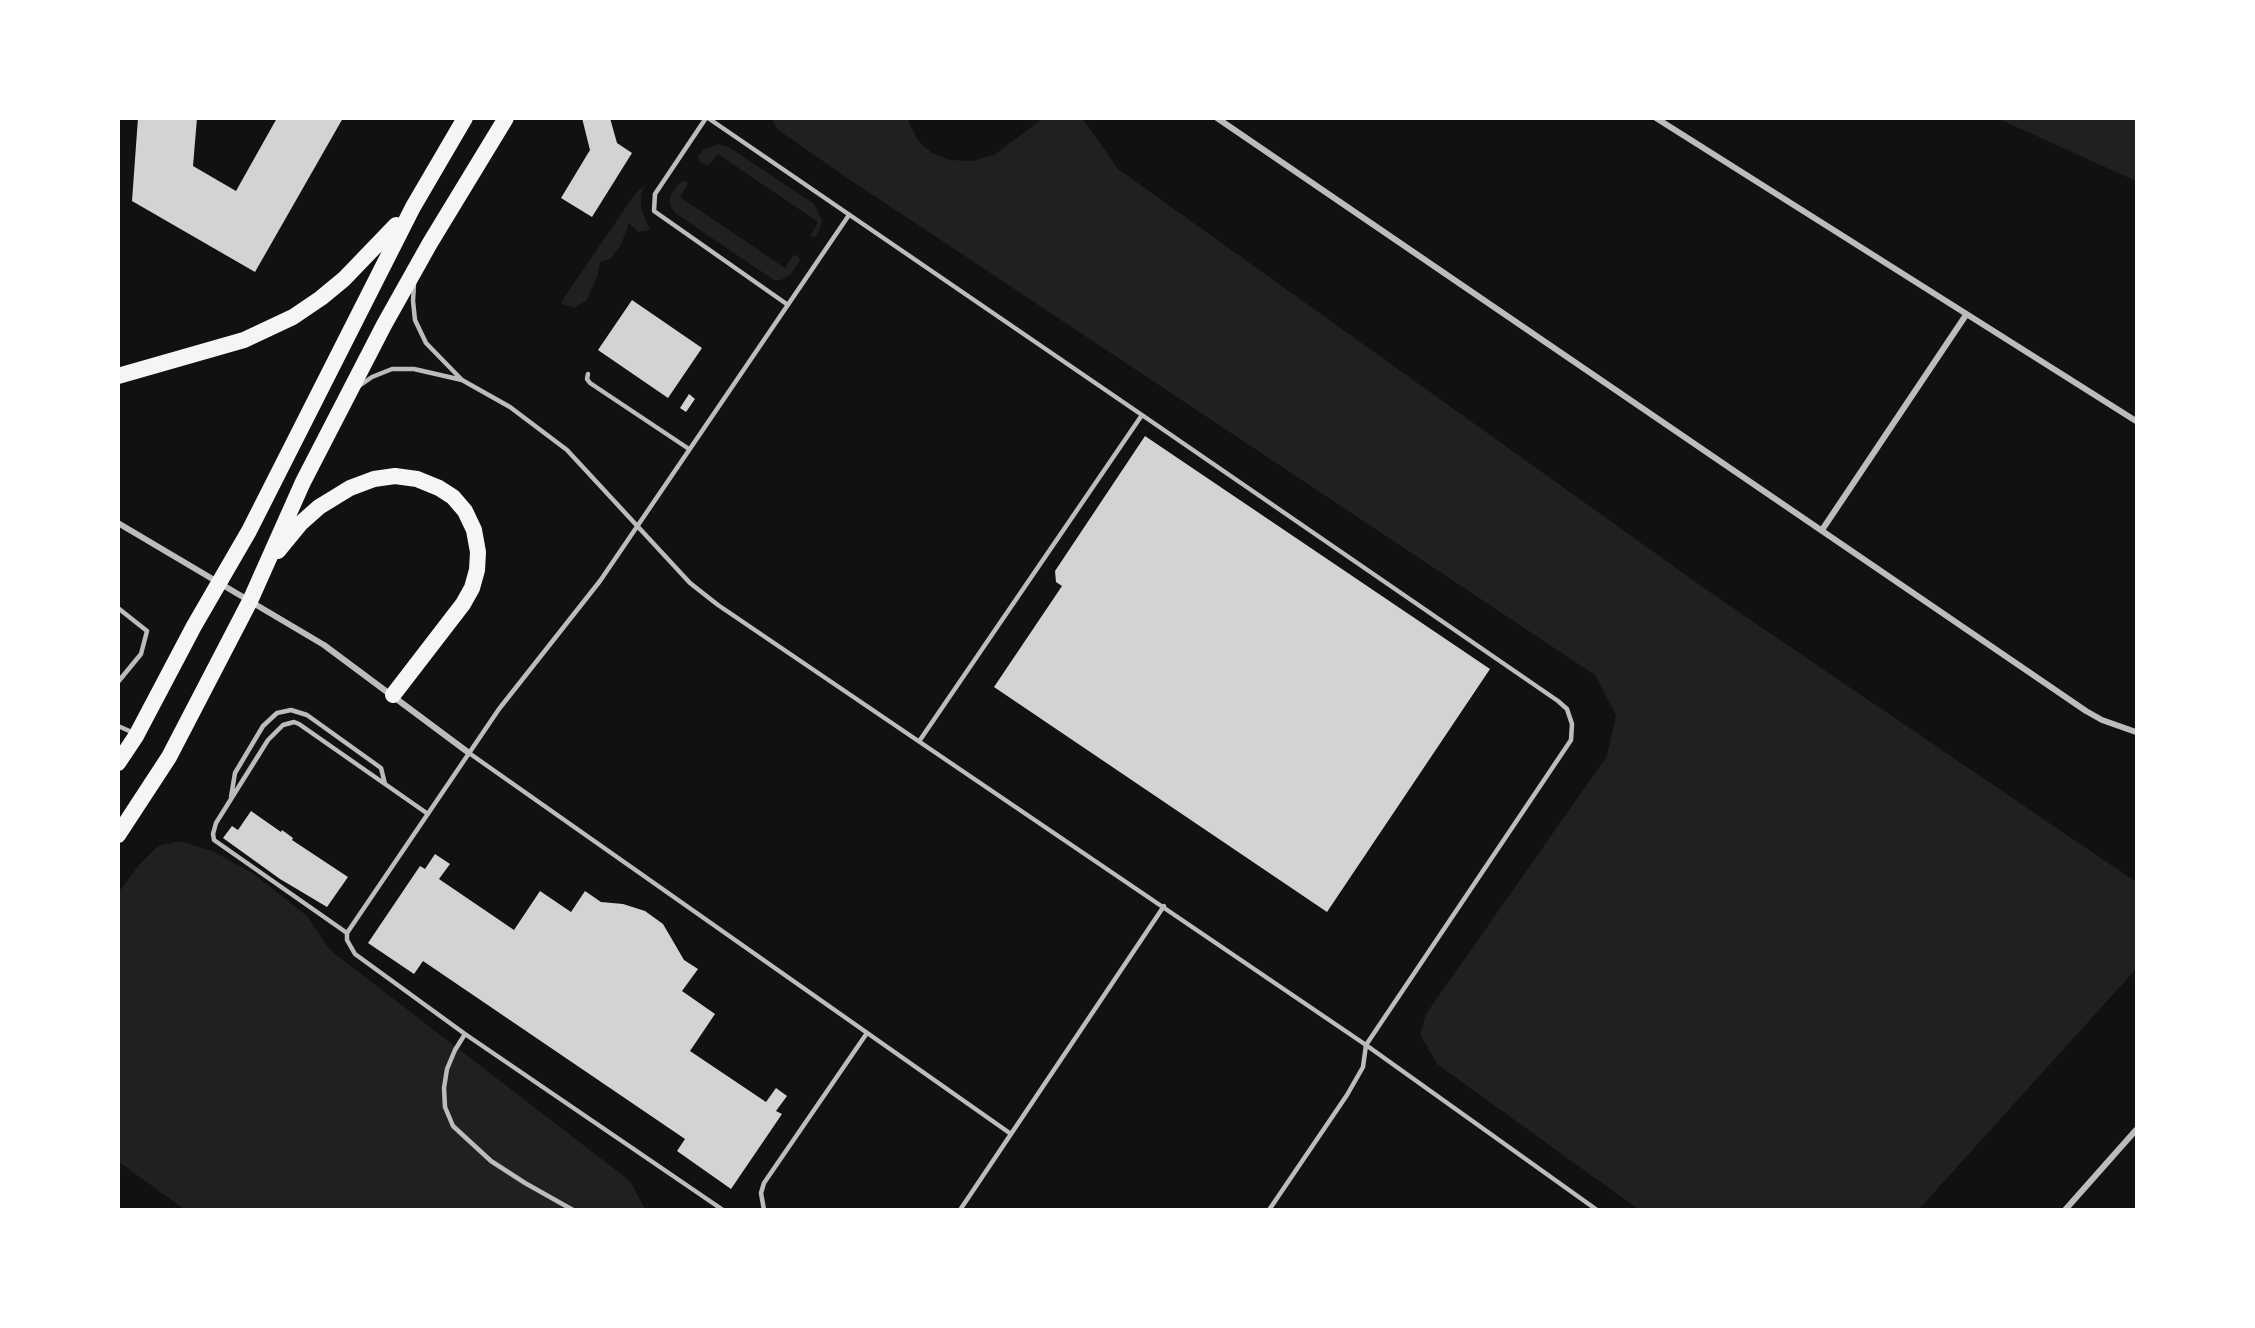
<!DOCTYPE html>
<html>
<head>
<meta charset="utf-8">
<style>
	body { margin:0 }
	#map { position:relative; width:2255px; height:1328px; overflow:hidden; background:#111; font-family:Commissioner,sans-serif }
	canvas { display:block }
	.frame { position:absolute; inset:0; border:120px solid #fff; pointer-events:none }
</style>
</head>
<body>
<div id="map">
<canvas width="2255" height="1328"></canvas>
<div class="frame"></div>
</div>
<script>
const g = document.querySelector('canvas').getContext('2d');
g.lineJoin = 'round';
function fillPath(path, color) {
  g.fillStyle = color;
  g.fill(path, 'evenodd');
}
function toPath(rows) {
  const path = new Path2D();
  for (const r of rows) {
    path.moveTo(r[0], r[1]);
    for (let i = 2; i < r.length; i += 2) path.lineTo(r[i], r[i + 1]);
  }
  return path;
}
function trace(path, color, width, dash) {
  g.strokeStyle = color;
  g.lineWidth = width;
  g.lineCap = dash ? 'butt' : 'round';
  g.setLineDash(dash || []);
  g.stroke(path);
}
fillPath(toPath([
	[772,119,907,119,919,142,932,153,950,160,972,161,994,155,1042,119,1083,119,1118,169,1711,593,2136,882,2136,969,1919,1209,1638,1209,1437,1064,1420,1034,1426,1014,1607,756,1616,715,1595,675,840,173,777,129],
	[1999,119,2136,119,2136,181],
	[718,144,729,147,814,204,822,221,818,234,815,237,810,236,818,222,718,154,708,166,700,162,698,156,703,150],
	[684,181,687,181,688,184,680,197,785,268,793,256,798,255,800,261,791,274,781,280,774,280,675,213,670,205,670,197,678,184],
	[644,186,641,196,641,209,650,230,638,232,629,223,621,245,610,259,600,262,597,277,587,300,574,308,563,304,561,302,635,194],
	[180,841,212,851,251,872,307,916,330,950,630,1181,645,1209,184,1209,119,1162,118,893,139,865,158,846]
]), '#202020');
fillPath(toPath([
	[138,118,197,118,193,166,236,191,277,118,343,118,255,272,132,201],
	[582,118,610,118,617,143,632,153,592,217,561,198,590,150],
	[632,300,702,348,668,398,598,350],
	[689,394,695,399,686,412,680,408],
	[1145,436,1490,669,1327,912,994,687,1062,586,1056,582,1055,571],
	[251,811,281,832,282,830,293,838,292,840,348,877,327,907,280,879,223,838,232,826,238,830],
	[435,854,450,864,439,879,514,930,540,891,571,912,585,891,601,902,623,904,645,911,663,924,684,960,698,969,682,991,715,1014,690,1051,766,1102,776,1088,787,1096,776,1111,782,1114,731,1189,677,1151,685,1139,423,961,414,974,368,943,420,866,425,869]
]), '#d3d3d3');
trace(toPath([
	[706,118,655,194,654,211,788,305],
	[708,118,1142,415,920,740],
	[414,283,413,301,415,320,426,343,462,380,510,407,567,450,690,583,718,605,1366,1045,1363,1067,1347,1095,1269,1210],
	[588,374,587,379,590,383,689,449],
	[359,386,372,377,392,369,414,369,462,380],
	[1142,415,1558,701,1567,709,1572,724,1571,740,1366,1045,1597,1210],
	[118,608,147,631,141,654,118,682],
	[118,726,134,733],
	[469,753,1011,1134],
	[231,797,235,773,263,726,277,713,291,710,307,715,381,768,385,784],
	[347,933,214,840,213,834,216,823,268,740,283,725,294,722,299,724,428,814],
	[465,1034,455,1050,447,1069,444,1088,445,1107,453,1126,491,1161,525,1183,573,1210],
	[723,1210,465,1034,355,954,347,940,347,933,499,709,600,581,849,215],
	[764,1210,761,1193,764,1183,867,1033],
	[960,1210,1164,906]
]), '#bcbcbc', 4.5);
trace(toPath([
	[1217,118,2086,711,2102,720,2136,732],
	[1656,118,2136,421],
	[118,523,324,645,469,753],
	[1822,530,1966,315],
	[2065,1210,2136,1130]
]), '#bcbcbc', 6);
trace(toPath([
	[118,376,244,340,293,317,321,298,344,279,396,225],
	[278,551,301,523,319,507,350,488,374,479,395,476,417,479,439,488,453,497,465,511,474,530,478,552,477,570,472,588,463,604,393,695],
	[118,763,136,736,194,626,249,531,413,207,465,118],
	[118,835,169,757,250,601,303,482,384,325,430,243,506,118]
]), '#f5f5f5', 16);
</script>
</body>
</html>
